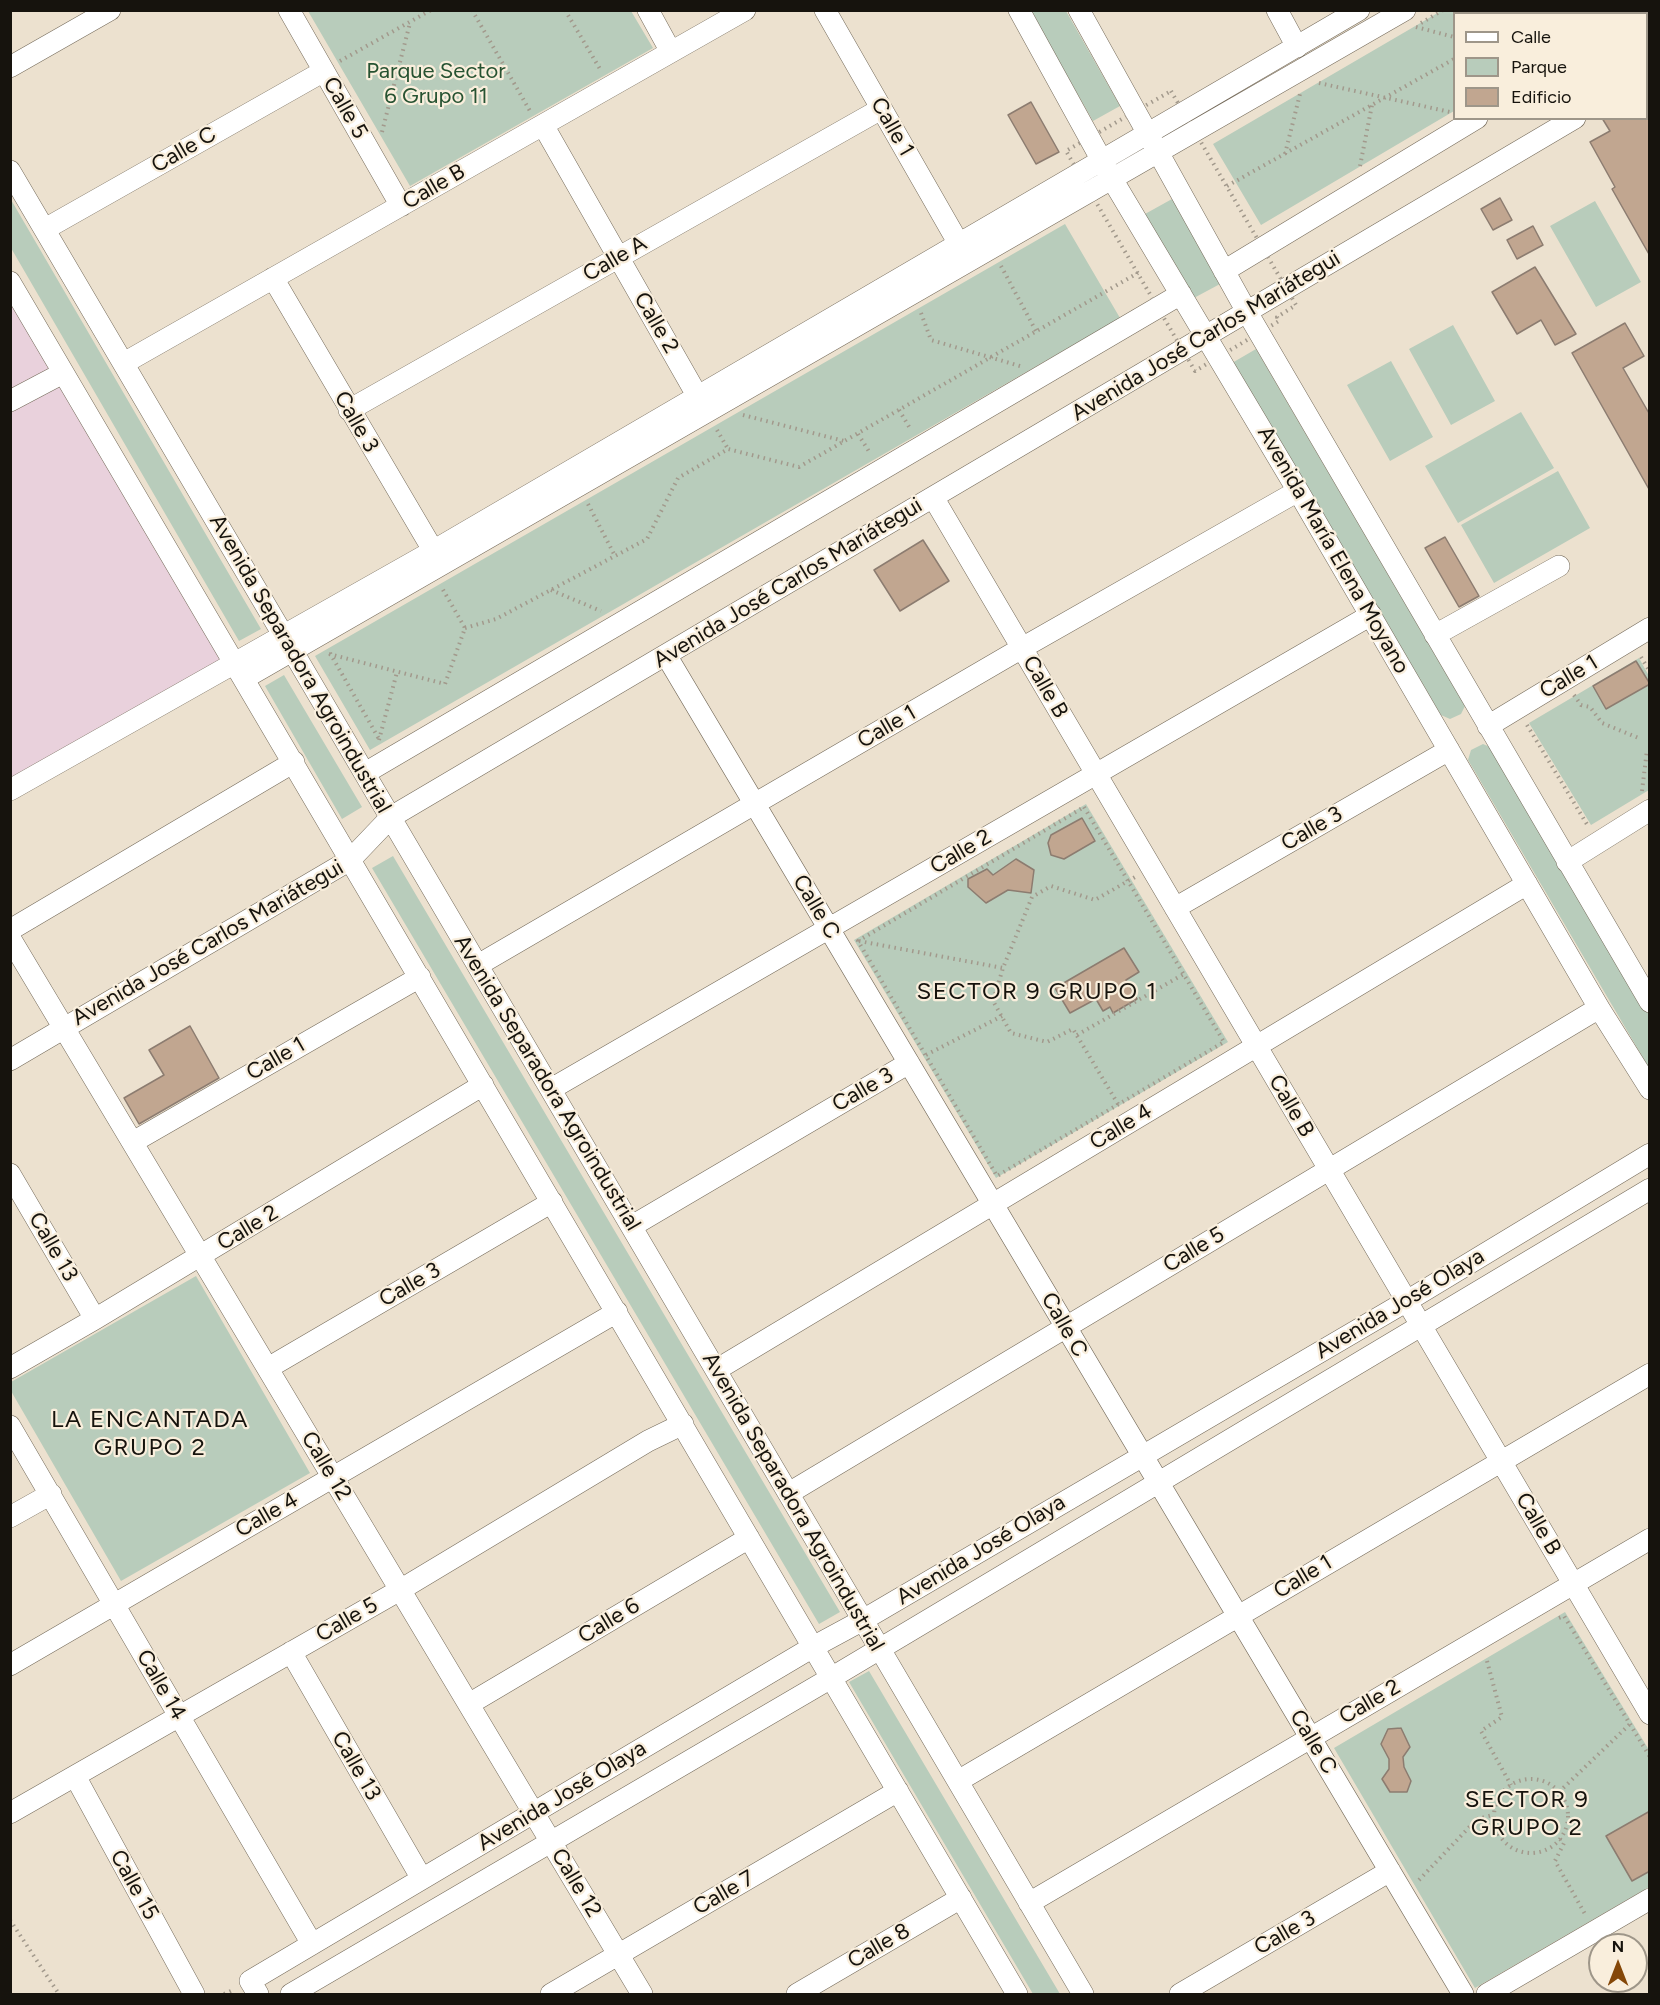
<!DOCTYPE html>
<html>
<head>
<meta charset="utf-8">
<style>
	body { margin:0 }
	#map { position:relative; width:1660px; height:2005px; overflow:hidden; background:#ece1cf; font-family:Figtree,sans-serif }
	canvas { display:block }
	.frame { position:absolute; inset:0; border:12px solid #16130d; pointer-events:none }
	.legend { position:absolute; left:1453px; top:12px; width:195px; height:108px; box-sizing:border-box; background:#f9eedc; border:2px solid #9e9689; margin:0; padding:8px 10px; list-style:none; font-size:18px; color:#16130d }
	.legend li { display:flex; align-items:center; gap:12px; height:30px }
	.legend b { width:30px; border:2px solid #9e9689 }
	.north { position:absolute; left:1588px; top:1933px; width:60px; height:60px; box-sizing:border-box; background:#f9eedc; border:2px solid #9e9689; border-radius:50%; rotate:0deg; font-size:16px; font-weight:700; line-height:24px; text-align:center; color:#16130d }
	.north::after { content:''; display:block; margin:auto; width:21px; height:27px; background:#854708; clip-path:polygon(50% 0,100% 100%,50% 72%,0 100%) }
</style>
</head>
<body>
<div id="map">
<canvas width="1660" height="2005"></canvas>
<div class="frame"></div>
<ul class="legend">
<li><b style="height:8px;background:#fff"></b>Calle</li>
<li><b style="height:16px;background:#b8ccbb"></b>Parque</li>
<li><b style="height:16px;background:#c1a690"></b>Edificio</li>
</ul>
<div class="north">N</div>
</div>
<script>
const g = document.querySelector('canvas').getContext('2d');
g.lineJoin = 'round';
function fillPath(path, color) {
  g.fillStyle = color;
  g.fill(path, 'evenodd');
}
function toPath(rows) {
  const path = new Path2D();
  for (const r of rows) {
    if (r.length === 3) {
      path.moveTo(r[0] + r[2], r[1]);
      path.arc(r[0], r[1], r[2], 0, 2 * Math.PI);
      continue;
    }
    path.moveTo(r[0], r[1]);
    for (let i = 2; i < r.length; i += 2) path.lineTo(r[i], r[i + 1]);
  }
  return path;
}
function trace(path, color, width, dash) {
  g.strokeStyle = color;
  g.lineWidth = width;
  g.lineCap = dash ? 'butt' : 'round';
  g.setLineDash(dash || []);
  g.stroke(path);
}
function write(font, color, halo, rows, align = 'center') {
  g.font = font + ' Figtree,sans-serif';
  g.lineWidth = 4.5;
  g.setLineDash([]);
  g.textBaseline = 'middle';
  g.strokeStyle = halo;
  g.fillStyle = color;
  for (const [text, x, y, turn = 0] of rows) {
    g.save();
    g.translate(x, y);
    g.rotate((+turn || 0) * Math.PI / 180);
    g.textAlign = isNaN(turn) ? turn : align;
    if (halo) g.strokeText(text, 0, 0);
    g.fillText(text, 0, 0);
    g.restore();
  }
}
fillPath(toPath([
	[10,297,229,668,10,794]
]), '#e9d1dc');
fillPath(toPath([
	[308,11,631,11,653,48,410,186],
	[1030,11,1066,11,1120,106,1093,121],
	[1589,11,1591,13,1454,14,1454,111,1261,225,1213,144,1441,11],
	[10,198,261,629,239,641,11,248],
	[1172,199,1220,284,1192,299,1145,214],
	[1595,201,1641,282,1596,307,1550,226],
	[1065,224,1120,318,370,750,315,656],
	[1453,325,1495,401,1451,425,1409,349],
	[1256,349,1465,706,1461,714,1450,719,1441,715,1232,363],
	[1391,361,1433,437,1390,461,1347,385],
	[1521,412,1554,468,1458,523,1425,466],
	[1558,471,1590,528,1494,583,1461,525],
	[1639,658,1649,676,1649,790,1591,825,1529,723],
	[284,675,362,807,342,819,265,686],
	[1483,744,1492,748,1649,1015,1649,1068,1468,760,1471,750],
	[1086,804,1228,1042,996,1178,854,940],
	[393,856,840,1612,819,1624,372,868],
	[196,1276,310,1473,121,1581,11,1391,11,1382],
	[1565,1612,1649,1750,1649,1887,1475,1988,1334,1748],
	[869,1671,1060,1994,1033,1994,849,1682]
]), '#b8ccbb');
const building = toPath([
	[1031,102,1059,152,1036,164,1008,115,1031,102],
	[1602,118,1650,118,1650,256,1612,189,1615,187,1590,142,1610,131,1602,118],
	[1500,198,1512,220,1493,230,1481,209,1500,198],
	[1533,226,1543,245,1517,259,1507,240,1533,226],
	[1535,267,1576,334,1555,345,1541,320,1517,334,1492,292,1535,267],
	[1625,323,1644,356,1623,368,1650,415,1650,491,1572,353,1625,323],
	[1445,537,1479,596,1459,607,1425,548,1445,537],
	[923,540,949,581,900,611,874,570,923,540],
	[1636,661,1650,684,1606,709,1593,686,1636,661],
	[1082,818,1095,841,1064,859,1051,855,1048,843,1051,835,1082,818],
	[1016,859,1034,870,1031,893,1008,890,986,903,968,887,968,879,987,869,993,875,1016,859],
	[1124,948,1139,972,1126,980,1137,999,1113,1013,1110,1007,1103,1011,1096,999,1070,1013,1055,988,1124,948],
	[190,1026,219,1078,139,1124,124,1098,164,1075,149,1050,190,1026],
	[1401,1728,1410,1747,1403,1757,1404,1767,1411,1781,1407,1792,1390,1792,1382,1779,1389,1769,1389,1759,1381,1744,1388,1729,1401,1728],
	[1650,1811,1650,1871,1632,1881,1606,1836,1650,1811]
]);
fillPath(building, '#c1a690');
trace(building, '#8c7c70', 1.5);
const minor = toPath([
	[289,10,401,206],
	[648,10,671,52],
	[825,10,959,244],
	[1019,10,1112,179,1298,491,1599,1008,1650,1089],
	[1079,10,1247,312,1650,1002],
	[1277,10,1297,47],
	[1626,10,1628,14],
	[1646,16,1650,15],
	[10,67,110,10],
	[1646,76,1650,74],
	[543,125,698,397],
	[10,171,1083,1994],
	[45,229,324,71],
	[1224,271,1477,118],
	[273,278,440,562],
	[10,282,1017,1994],
	[124,363,745,10],
	[10,401,63,373],
	[349,410,881,109],
	[933,497,1650,1714],
	[1435,635,1559,566],
	[666,655,1463,1994],
	[245,678,1405,10],
	[1488,726,1650,628],
	[365,773,1181,294],
	[10,790,433,551,1359,10],
	[1567,862,1650,810],
	[1175,908,1449,750],
	[10,930,294,762],
	[10,938,642,1994],
	[478,965,1022,648,1298,491],
	[10,1060,350,860,391,817,1575,118],
	[551,1089,1371,615],
	[133,1142,420,977],
	[10,1174,95,1319],
	[632,1226,909,1063],
	[10,1368,95,1319,483,1085],
	[268,1368,552,1202],
	[716,1370,1527,884],
	[10,1426,312,1944],
	[789,1493,1599,1008],
	[10,1517,51,1494],
	[291,1652,422,1879],
	[10,1665,617,1312],
	[469,1704,749,1538],
	[75,1776,194,1994],
	[958,1781,1650,1374],
	[10,1813,400,1590,648,1441,683,1424],
	[1029,1903,1650,1539],
	[258,1994,250,1981,813,1647,863,1620,1407,1301,1650,1154],
	[291,1994,831,1678,1650,1189],
	[551,1994,898,1791],
	[797,1994,961,1898],
	[1180,1994,1390,1871],
	[1487,1994,1650,1899]
]);
trace(minor, '#746a5a', 22);
trace(toPath([
	[472,10,530,111],
	[565,10,600,69],
	[1597,10,1599,14],
	[1535,14,1541,10],
	[1421,23,1443,10],
	[1416,27,1454,37],
	[340,61,431,10],
	[1319,83,1450,112],
	[1171,91,1296,305,1277,317,1279,321,1195,371,1066,151,1171,91],
	[382,132,410,23],
	[1285,154,1300,94],
	[1360,166,1372,105],
	[1227,186,1454,59],
	[1001,266,1036,331],
	[921,313,931,340,1020,366],
	[899,410,911,430],
	[743,415,844,441],
	[717,430,728,449],
	[858,434,870,453],
	[588,504,615,556],
	[551,590,601,611],
	[465,628,496,619,647,539,678,478,728,449,799,467,1138,273],
	[330,653,379,739,381,738],
	[329,654,445,684,465,628,442,588],
	[1641,657,1650,672],
	[1574,695,1581,705,1590,707,1602,723,1641,739],
	[1527,725,1588,826],
	[379,740,397,672],
	[1642,791,1647,750],
	[1084,807,1224,1042,997,1176,858,941,1084,807],
	[859,941,1003,968],
	[1077,1035,1184,974],
	[926,1055,1002,1016],
	[1118,1104,1073,1029,1047,1042,1011,1033,993,1001,1003,968,1032,897,1051,886,1095,900,1135,877],
	[1559,1618,1564,1616,1650,1757],
	[1487,1661,1502,1717,1481,1731,1511,1785],
	[1531,1816,37],
	[1559,1792,1630,1724],
	[1560,1839,1564,1843,1555,1861,1585,1914],
	[1419,1880,1477,1819,1493,1815],
	[10,1920,59,1994],
	[224,1994,233,1990]
]), '#a2998c', 4, [1.5, 4.5]);
trace(minor, '#fff', 21);
write('22px', '#265231', '#f9eedc', [
	["Parque Sector",436,72],
	["6 Grupo 11",436,97]
]);
write('22px', '#16130d', '#f9eedc', [
	["Calle 5",345,108,60],
	["Calle 1",892,127,60],
	["Calle C",184,150,-30],
	["Calle B",434,187,-30],
	["Calle A",615,259,-30],
	["Calle 2",656,323,60],
	["Avenida José Carlos Mariátegui",1206,336,-31],
	["Calle 3",356,422,60],
	["Avenida María Elena Moyano",1333,550,60],
	["Avenida José Carlos Mariátegui",788,583,-31],
	["Avenida Separadora Agroindustrial",300,664,60],
	["Calle 1",1569,677,-31],
	["Calle B",1045,687,60],
	["Calle 1",887,727,-30],
	["Calle 3",1312,829,-30],
	["Calle 2",961,852,-30],
	["Calle C",816,907,59],
	["Avenida José Carlos Mariátegui",208,943,-30],
	["Calle 1",276,1059,-30],
	["Avenida Separadora Agroindustrial",547,1083,59],
	["Calle 3",863,1090,-30],
	["Calle B",1291,1106,60],
	["Calle 4",1121,1127,-31],
	["Calle 2",248,1228,-31],
	["Calle 13",53,1247,60],
	["Calle 5",1194,1250,-31],
	["Calle 3",410,1285,-30],
	["Avenida José Olaya",1400,1304,-31],
	["Calle C",1064,1325,60],
	["Calle 12",326,1466,59],
	["Avenida Separadora Agroindustrial",793,1502,60],
	["Calle 4",267,1515,-30],
	["Calle B",1538,1524,60],
	["Avenida José Olaya",981,1550,-31],
	["Calle 1",1303,1577,-31],
	["Calle 5",347,1620,-30],
	["Calle 6",609,1621,-31],
	["Calle 14",161,1685,60],
	["Calle 2",1370,1702,-30],
	["Calle C",1313,1742,59],
	["Calle 13",356,1766,60],
	["Avenida José Olaya",562,1796,-31],
	["Calle 12",576,1883,59],
	["Calle 15",134,1885,61],
	["Calle 7",724,1893,-30],
	["Calle 3",1285,1933,-30],
	["Calle 8",879,1946,-30]
]);
g.letterSpacing = '1.5px';
write('24px', '#16130d', '#f9eedc', [
	["SECTOR 9 GRUPO 1",1037,992],
	["LA ENCANTADA",150,1420],
	["GRUPO 2",150,1448],
	["SECTOR 9",1527,1800],
	["GRUPO 2",1527,1828]
]);
g.letterSpacing = '0px';
</script>
</body>
</html>
